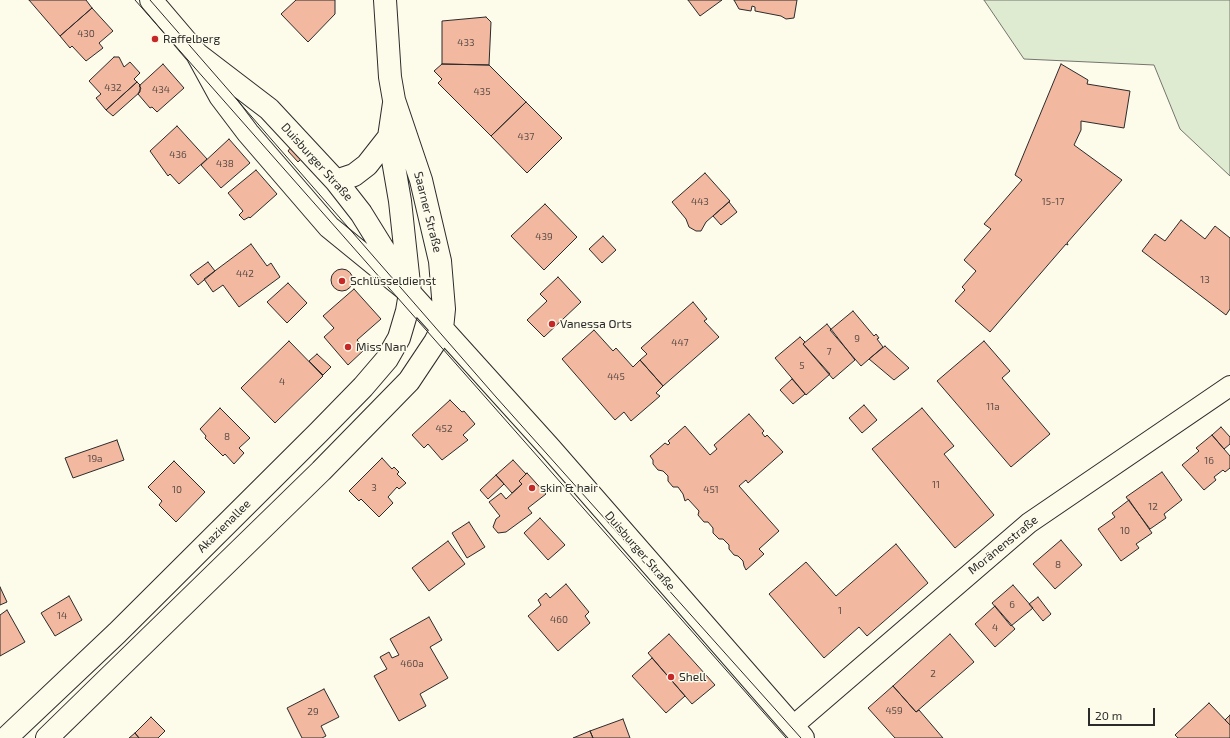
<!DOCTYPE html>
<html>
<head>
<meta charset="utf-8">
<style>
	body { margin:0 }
	#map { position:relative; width:1230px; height:738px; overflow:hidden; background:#fdfbea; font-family:"Exo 2",sans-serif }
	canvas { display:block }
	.scale { position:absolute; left:1088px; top:708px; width:67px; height:18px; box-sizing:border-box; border:2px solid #2b2b2b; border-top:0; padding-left:5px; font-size:12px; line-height:14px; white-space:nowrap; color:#2b2b2b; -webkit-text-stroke:3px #fdfbea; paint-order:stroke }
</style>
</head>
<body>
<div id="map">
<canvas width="1230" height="738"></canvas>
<div class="scale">20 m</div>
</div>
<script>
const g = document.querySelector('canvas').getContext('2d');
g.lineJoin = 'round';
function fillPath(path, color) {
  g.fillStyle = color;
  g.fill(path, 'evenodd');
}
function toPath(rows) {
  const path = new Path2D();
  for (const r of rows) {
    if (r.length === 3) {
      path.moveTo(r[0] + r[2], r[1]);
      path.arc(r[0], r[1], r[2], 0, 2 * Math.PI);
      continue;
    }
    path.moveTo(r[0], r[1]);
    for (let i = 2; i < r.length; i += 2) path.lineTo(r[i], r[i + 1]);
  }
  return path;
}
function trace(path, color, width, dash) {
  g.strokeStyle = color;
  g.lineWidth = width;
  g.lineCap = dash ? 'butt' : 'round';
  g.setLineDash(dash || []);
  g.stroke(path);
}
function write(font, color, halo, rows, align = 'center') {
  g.font = font + ' "Exo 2",sans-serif';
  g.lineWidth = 3;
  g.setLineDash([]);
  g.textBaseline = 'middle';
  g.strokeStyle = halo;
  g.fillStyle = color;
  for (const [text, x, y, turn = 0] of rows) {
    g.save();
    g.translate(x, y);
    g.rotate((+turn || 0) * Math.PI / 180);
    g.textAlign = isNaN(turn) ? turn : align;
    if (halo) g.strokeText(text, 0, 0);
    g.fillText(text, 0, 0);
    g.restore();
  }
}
const green = toPath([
	[984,0,1230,0,1230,176,1180,129,1154,65,1024,59,984,0]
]);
fillPath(green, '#deebd1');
trace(green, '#74746e', 1);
const building = toPath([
	[29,0,86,0,92,8,60,36,29,0],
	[296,0,335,0,335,14,308,42,281,14,296,0],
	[688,0,722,0,700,16,688,0],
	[734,0,797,0,794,18,786,19,781,16,755,11,755,7,752,6,751,11,739,9,734,0],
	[92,8,113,31,99,43,103,48,86,61,72,46,70,48,60,36,92,8],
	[486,17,491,22,489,65,442,64,442,21,486,17],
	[114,57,119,57,124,67,130,62,140,73,134,79,137,82,106,110,96,98,101,94,89,81,114,57],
	[163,64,184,88,157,112,152,107,150,108,138,94,141,88,139,86,163,64],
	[442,64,489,65,526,102,491,136,438,83,442,79,434,71,442,64],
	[1061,64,1088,80,1087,84,1130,91,1124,128,1081,121,1081,130,1074,145,1122,180,1067,243,1068,245,1066,244,990,332,955,301,965,290,962,287,976,271,964,260,991,229,984,224,1022,180,1015,175,1061,64],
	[137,82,140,85,140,92,113,116,106,110,137,82],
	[526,102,562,138,527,173,491,136,526,102],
	[177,126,207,159,179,184,170,174,168,176,150,151,177,126],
	[229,139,250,163,221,188,201,165,229,139],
	[291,147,302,158,298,162,288,151,291,147],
	[256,170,277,194,250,218,249,217,244,220,239,215,243,211,228,193,256,170],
	[705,173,730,201,706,222,701,231,696,231,689,227,686,219,672,202,705,173],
	[729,202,737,212,721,225,713,216,729,202],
	[545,204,577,237,544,270,511,236,545,204],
	[1181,220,1205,239,1215,226,1230,238,1230,309,1226,315,1142,251,1155,234,1165,241,1181,220],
	[603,236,616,250,602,263,589,249,603,236],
	[251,244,267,266,271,263,280,277,239,307,223,285,213,292,204,279,251,244],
	[208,262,215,271,198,285,190,275,208,262],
	[342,280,11],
	[558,277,581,302,544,337,527,320,547,301,540,294,558,277],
	[288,283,307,303,287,323,267,302,288,283],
	[354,289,381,319,357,340,365,349,348,365,324,337,334,328,323,316,354,289],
	[693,302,707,319,704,321,719,337,663,386,640,360,647,354,641,348,693,302],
	[853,311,874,336,876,334,879,338,877,339,883,347,861,366,830,330,853,311],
	[827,324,855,360,833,379,803,344,827,324],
	[594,330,613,351,616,348,633,367,640,360,663,386,656,393,660,396,631,421,624,412,615,420,562,359,594,330],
	[800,337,805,342,803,344,830,374,806,395,775,358,800,337],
	[289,341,323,376,275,423,241,388,289,341],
	[984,341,1010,371,1002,378,1050,434,1011,467,937,381,984,341],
	[885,346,909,368,894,380,869,359,885,346],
	[317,354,331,367,323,375,309,361,317,354],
	[792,379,805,394,793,404,780,390,792,379],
	[450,400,462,412,464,411,475,424,463,435,468,440,442,460,428,444,424,448,412,435,450,400],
	[864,405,877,420,862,433,849,418,864,405],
	[220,408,250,438,239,448,244,453,234,464,225,454,223,456,205,438,206,436,200,429,220,408],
	[922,408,954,446,944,454,994,515,955,548,872,449,922,408],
	[749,414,764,431,762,433,765,437,767,435,783,452,748,483,746,480,739,486,779,531,759,549,764,554,746,570,744,566,743,561,738,556,734,555,729,549,729,545,723,539,719,539,713,533,713,528,708,522,704,522,698,515,699,511,688,499,685,501,683,494,678,487,673,487,668,481,668,476,663,471,658,470,653,464,653,460,650,456,665,443,668,445,670,443,668,441,685,426,710,455,717,449,714,445,749,414],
	[1221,427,1230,437,1230,444,1224,449,1212,435,1221,427],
	[1212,435,1230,456,1230,468,1225,472,1223,470,1214,477,1216,480,1204,490,1182,465,1199,451,1196,448,1212,435],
	[117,440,124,460,73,478,65,458,117,440],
	[382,458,392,469,394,467,399,472,397,474,406,483,399,489,397,487,388,497,393,503,379,517,361,499,359,501,349,491,382,458],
	[513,460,526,474,519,481,522,484,512,493,496,475,513,460],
	[174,461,205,492,176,522,159,505,162,501,148,487,174,461],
	[1162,472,1182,500,1164,514,1166,518,1150,529,1126,497,1162,472],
	[527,473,546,494,528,508,532,513,506,532,498,533,493,527,496,519,500,516,489,502,501,493,506,499,522,484,519,481,527,473],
	[496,475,504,484,488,499,480,490,496,475],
	[1129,500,1152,533,1136,544,1139,548,1121,561,1098,529,1115,517,1112,513,1129,500],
	[540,518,565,545,548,560,524,533,540,518],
	[469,522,485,547,467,558,452,533,469,522],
	[1061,540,1082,565,1055,589,1033,564,1061,540],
	[448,541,465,564,429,591,412,568,448,541],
	[896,544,928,583,867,636,859,627,824,658,769,594,806,562,836,596,896,544],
	[566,584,589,612,585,616,590,623,558,651,528,616,541,605,538,600,546,593,550,598,566,584],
	[1013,585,1033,608,1011,626,992,603,1013,585],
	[0,587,7,602,0,605,0,587],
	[69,596,82,620,55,636,41,613,69,596],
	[1038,597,1051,614,1043,621,1029,604,1038,597],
	[995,606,1015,629,995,647,975,624,995,606],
	[7,610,25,642,0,656,0,615,7,610],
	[429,617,442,640,430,647,448,678,420,694,426,706,399,721,374,676,387,669,380,657,389,652,392,658,399,655,390,639,429,617],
	[669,634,715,685,692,704,648,653,669,634],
	[950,634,974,662,916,712,893,686,950,634],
	[652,658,685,696,666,713,632,676,652,658],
	[893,686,916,712,919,710,943,738,895,738,868,708,893,686],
	[324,689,339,717,321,726,326,736,322,738,302,738,287,708,324,689],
	[1209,703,1230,725,1230,738,1178,738,1175,735,1209,703],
	[1230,715,1230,725,1225,720,1230,715],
	[151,717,165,731,158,738,139,738,135,733,151,717],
	[623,719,630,738,593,738,590,731,623,719],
	[590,731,593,738,573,738,590,731],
	[135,733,139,738,129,738,135,733]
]);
fillPath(building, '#f2b8a0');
trace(building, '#2b2b2b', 1);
const street = toPath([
	[793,726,1029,523,1230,386]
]);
const secondary = toPath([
	[151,0,197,54,269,109,336,181,361,213,405,284],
	[197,54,220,96,248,133,329,227,410,293,550,448,803,738],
	[336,181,354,175,367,165,389,137],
	[6,738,117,633,319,432,363,387,387,359,399,338,407,311,410,293,400,201,389,137,394,103],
	[47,738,321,471,409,381,435,342,442,329,444,309,440,261,421,180,394,100,390,77,385,0]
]);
trace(street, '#2b2b2b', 22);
trace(secondary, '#2b2b2b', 24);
trace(street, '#fdfbea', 20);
trace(secondary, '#fdfbea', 22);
trace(toPath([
	[135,0,786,738],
	[150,0,496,397,801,738]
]), '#2b2b2b', 1);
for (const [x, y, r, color] of [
	[155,39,4,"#c62828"],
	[342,281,4,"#c62828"],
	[552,324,4,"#c62828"],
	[348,347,4,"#c62828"],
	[532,488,4,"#c62828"],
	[671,677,4,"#c62828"]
]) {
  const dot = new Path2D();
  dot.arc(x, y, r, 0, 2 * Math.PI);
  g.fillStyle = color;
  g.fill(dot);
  trace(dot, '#fdfbea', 1.5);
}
write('10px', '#5d4e48', null, [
	["430",86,34],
	["433",466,43],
	["432",113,88],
	["434",161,90],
	["435",482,92],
	["437",526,137],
	["436",178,155],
	["438",225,164],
	["443",700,202],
	["15-17",1053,202],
	["439",544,237],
	["442",245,274],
	["13",1205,280],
	["9",857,339],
	["447",680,343],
	["7",829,352],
	["5",802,366],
	["445",616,377],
	["4",282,382],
	["11a",993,407],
	["452",444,429],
	["8",227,437],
	["19a",95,459],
	["16",1209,461],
	["11",936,485],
	["3",374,488],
	["10",177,490],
	["451",711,490],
	["12",1153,507],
	["10",1125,531],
	["8",1058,565],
	["6",1012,605],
	["1",840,611],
	["14",62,616],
	["460",559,620],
	["4",995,628],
	["460a",412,664],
	["2",933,674],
	["459",894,711],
	["29",313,712]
]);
write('12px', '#2b2b2b', '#fdfbea', [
	["Raffelberg",163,39],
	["Schlüsseldienst",350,281],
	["Vanessa Orts",560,324],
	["Miss Nan",356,347],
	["skin & hair",540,488],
	["Shell",679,677]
], 'left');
write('12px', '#2b2b2b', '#fdfbea', [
	["Duisburger Straße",317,162,48],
	["Saarner Straße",428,212,76],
	["Akazienallee",224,526,-45],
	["Moränenstraße",1003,545,-39],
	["Duisburger Straße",640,551,49]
]);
</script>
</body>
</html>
